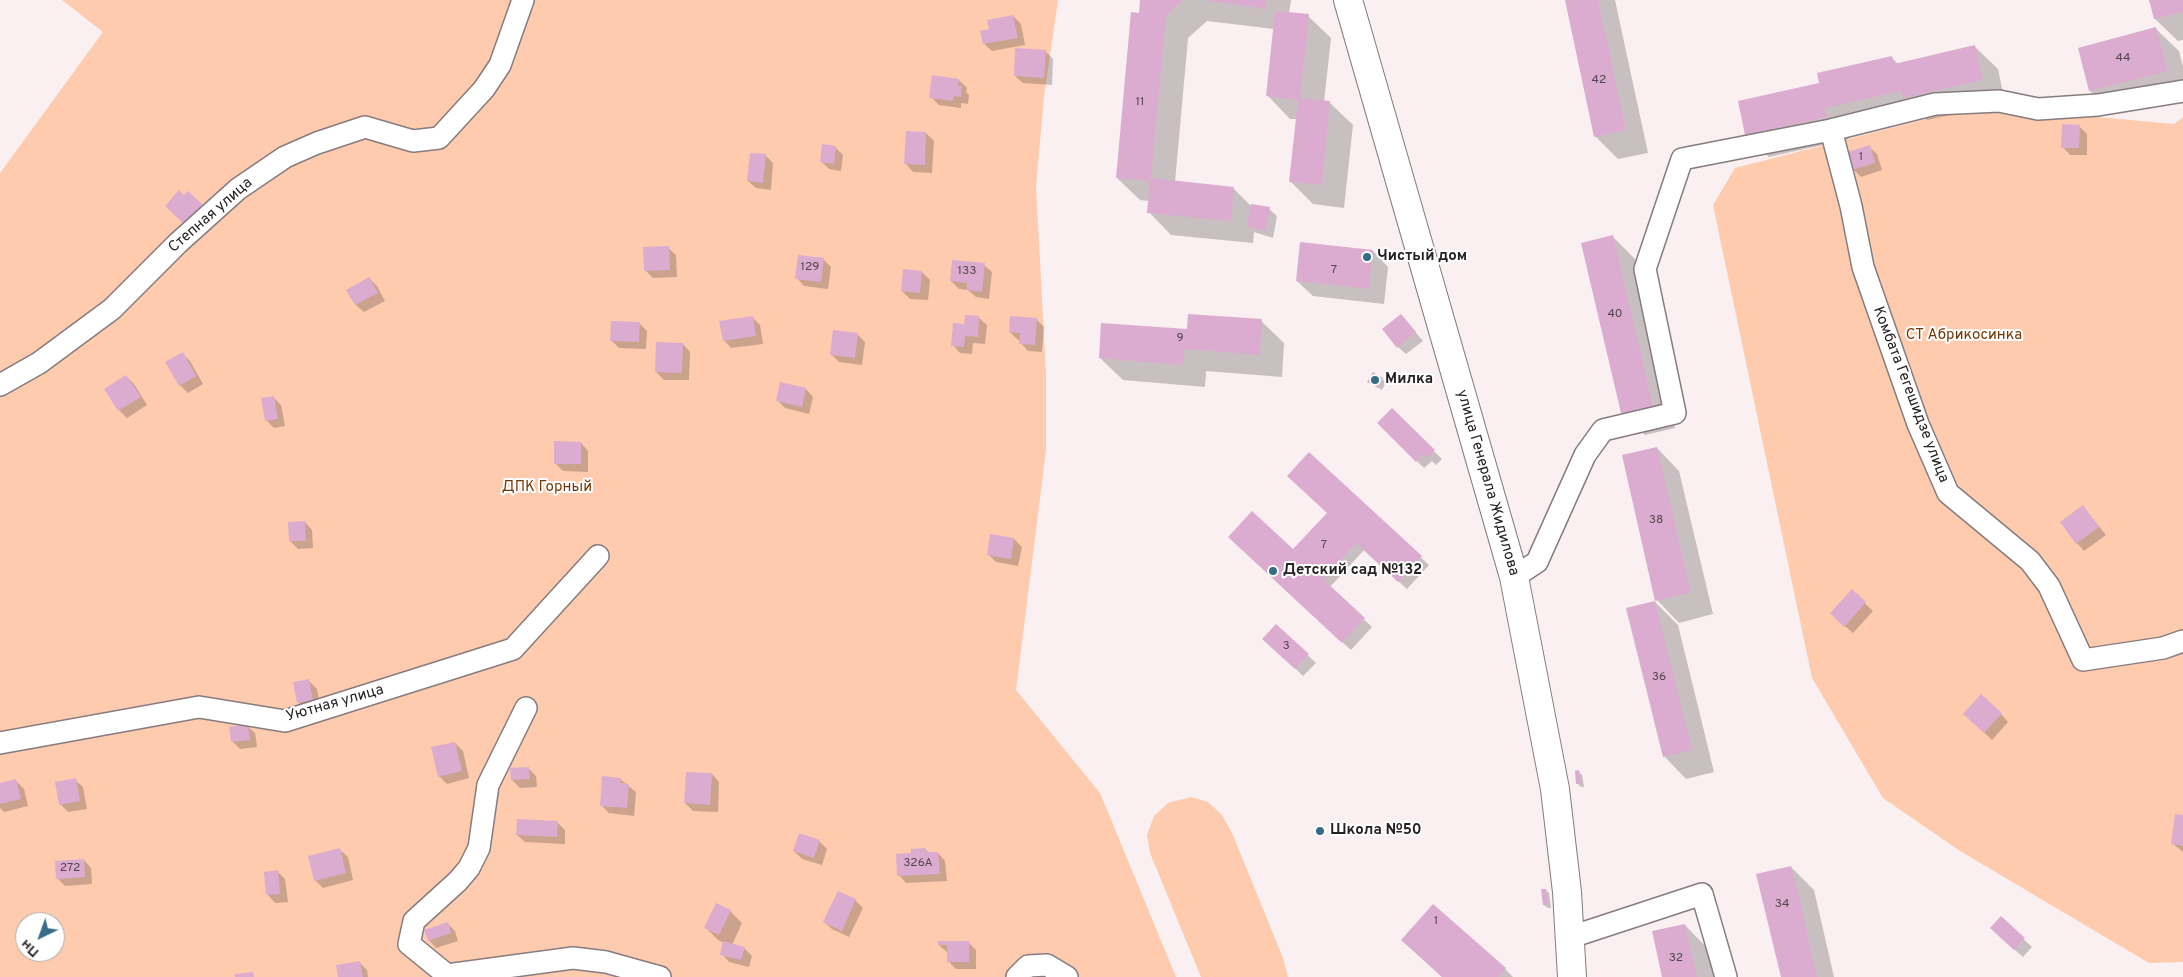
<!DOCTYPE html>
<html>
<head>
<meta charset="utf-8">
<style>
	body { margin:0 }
	#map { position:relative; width:2183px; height:977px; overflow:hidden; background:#faeff1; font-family:Overpass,sans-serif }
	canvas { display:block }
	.north { position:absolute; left:15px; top:912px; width:50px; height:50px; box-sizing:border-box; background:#fff; border:1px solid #a8a7a7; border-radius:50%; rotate:222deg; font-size:14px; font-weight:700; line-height:20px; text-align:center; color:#262223 }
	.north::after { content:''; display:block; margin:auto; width:18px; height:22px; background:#376c88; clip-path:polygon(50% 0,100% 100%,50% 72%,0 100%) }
</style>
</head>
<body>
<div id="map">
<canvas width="2183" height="977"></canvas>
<div class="north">Пн</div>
</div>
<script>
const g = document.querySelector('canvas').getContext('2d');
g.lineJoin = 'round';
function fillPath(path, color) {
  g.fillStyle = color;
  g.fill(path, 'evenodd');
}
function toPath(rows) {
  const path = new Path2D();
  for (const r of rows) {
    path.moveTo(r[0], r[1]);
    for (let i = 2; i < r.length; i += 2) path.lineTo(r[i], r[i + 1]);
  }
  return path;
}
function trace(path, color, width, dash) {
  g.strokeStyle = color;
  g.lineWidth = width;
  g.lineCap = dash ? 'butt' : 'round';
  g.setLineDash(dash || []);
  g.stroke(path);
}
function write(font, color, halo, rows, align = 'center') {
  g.font = font + ' Overpass,sans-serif';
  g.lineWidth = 4;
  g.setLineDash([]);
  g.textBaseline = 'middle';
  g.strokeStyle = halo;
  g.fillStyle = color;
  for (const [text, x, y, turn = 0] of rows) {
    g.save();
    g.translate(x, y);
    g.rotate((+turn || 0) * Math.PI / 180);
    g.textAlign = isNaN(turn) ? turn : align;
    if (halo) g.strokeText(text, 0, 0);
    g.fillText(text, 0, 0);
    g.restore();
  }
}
fillPath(toPath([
	[62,0,1058,0,1044,97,1036,186,1046,374,1046,450,1016,690,1100,793,1176,977,0,977,0,173,103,32],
	[25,922,55,922,55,952,25,952],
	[1977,106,2174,124,2183,117,2183,962,2149,963,1960,851,1883,798,1812,678,1713,205,1735,168],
	[1191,797,1208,802,1222,815,1232,833,1283,958,1288,977,1201,977,1150,853,1147,835,1154,816,1168,803]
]), '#fecbae');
fillPath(toPath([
	[1141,0,1291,0,1289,14,1308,16,1331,38,1324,102,1330,103,1353,125,1344,208,1313,204,1291,182,1297,119,1290,119,1268,96,1274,29,1207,21,1188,38,1175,182,1233,188,1252,207,1269,209,1277,216,1273,238,1254,232,1253,243,1171,235,1149,212,1150,201,1140,200,1117,178],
	[1566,0,1615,0,1648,153,1618,159,1596,137],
	[2150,0,2183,0,2183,40,2178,41,2155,19],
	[1013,16,1021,24,1025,45,992,51,984,44],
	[2156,29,2179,51,2183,67,2183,95,2113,113,2090,91,2079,49],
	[1975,47,1998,69,2005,103,1927,120,1921,114,1847,131,1849,139,1769,157,1746,135,1820,84,1891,57,1898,64],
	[1045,51,1053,59,1052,85,1023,83,1015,76],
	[959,80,967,88,966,92,969,95,968,104,961,103,961,108,939,105,931,97],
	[2079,126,2087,134,2087,155,2070,155,2063,147],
	[926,133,934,141,932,173,913,172,906,164],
	[835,147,843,155,841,171,829,169,821,161],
	[1869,147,1877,154,1882,170,1861,177,1853,169],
	[766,156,773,163,771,190,756,188,748,181],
	[1612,236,1635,259,1675,428,1645,435,1622,413],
	[668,248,676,255,677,277,653,278,645,270],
	[1373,251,1388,267,1384,304,1313,296,1297,281],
	[823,259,831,267,828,289,804,286,797,278],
	[984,265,992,272,989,299,976,297,968,290,959,289,951,281],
	[904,271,922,272,930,280,928,300,910,299,902,291],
	[369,278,377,286,385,301,364,312,356,305,348,290],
	[1401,315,1423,341,1406,354,1398,347],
	[752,317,760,325,763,344,731,348,724,340],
	[979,318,987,325,985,344,973,343,972,354,960,353,953,345,965,325],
	[1036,319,1044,327,1042,352,1028,351,1021,343,1021,340,1018,340,1010,332],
	[1261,321,1284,343,1282,377,1206,371,1205,387,1123,380,1100,358,1188,331],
	[639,323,647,331,646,349,619,348,611,340],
	[857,334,865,342,862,365,839,362,831,354],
	[683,344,690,352,689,380,664,380,656,372],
	[183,354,190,361,203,384,188,393,180,385],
	[1373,373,1386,382,1382,390,1369,381],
	[126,376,134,384,147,405,127,418,119,410,106,390],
	[806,389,813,397,809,414,785,408,777,400],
	[273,397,281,405,285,426,274,428,266,420],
	[1392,410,1442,459,1436,465,1432,461,1424,468,1378,423],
	[581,443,588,451,588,472,563,471,555,463],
	[1657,448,1679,471,1713,614,1679,623,1657,600],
	[1309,454,1429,565,1407,589,1364,550,1330,587,1372,627,1351,650,1237,545,1293,551,1328,513],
	[2083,507,2106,535,2084,551,2077,543],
	[305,522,312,530,313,548,298,549,290,541],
	[1014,539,1022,547,1018,566,996,562,988,554],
	[1852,591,1873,611,1853,633,1839,621],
	[1655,602,1678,625,1714,772,1686,779,1664,756],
	[1276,626,1316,663,1303,676,1272,646],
	[309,681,317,689,320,707,306,710,298,702],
	[2001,714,2008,722,1992,740,1972,721],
	[247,726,255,733,257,747,240,749,232,741],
	[455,743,463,751,469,778,447,784,439,776],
	[529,769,536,776,537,787,520,788,512,780],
	[1579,772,1582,775,1584,787,1581,787,1578,784],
	[712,774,719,782,718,812,693,811,685,803],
	[620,779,636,792,634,816,609,813,601,805],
	[75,780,83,787,87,809,68,812,60,804],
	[16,781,24,789,28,806,4,812,0,808,0,785],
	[2183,817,2183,852,2172,843],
	[558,823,565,830,565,844,525,842,517,835],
	[819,841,827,849,822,865,802,859,794,851],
	[925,849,929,853,938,853,945,861,947,881,906,883,899,875,912,854],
	[340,850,348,857,353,880,323,888,315,880],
	[84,860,91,868,92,884,65,886,57,878],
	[1791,867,1814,890,1834,977,1782,977],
	[278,872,285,879,288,902,275,903,268,895,265,873],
	[1546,890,1549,893,1551,908,1548,908,1544,905],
	[838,893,855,900,863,908,849,937,832,929,824,922],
	[730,911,742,923,732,945,744,948,752,956,749,967,729,962,722,954,724,943,718,940,706,928],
	[2001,918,2032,947,2023,957,1999,936],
	[447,923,455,931,458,941,436,948,429,940],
	[1685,925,1707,948,1714,977,1663,977],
	[1403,940,1505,969,1513,977,1442,977],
	[968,942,976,950,976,969,956,969,948,961,948,953,939,945],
	[360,963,367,970,368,977,339,977]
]), '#0003');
fillPath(toPath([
	[1140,0,1183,0,1166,15,1151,178,1234,187,1231,221,1147,213,1150,181,1116,178,1131,12,1139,13],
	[1204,0,1266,0,1265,9],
	[1565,0,1598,0,1626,130,1594,137],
	[2149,0,2183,0,2183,12,2154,19],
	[1275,11,1309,14,1300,98,1330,101,1322,185,1289,182,1298,100,1266,96],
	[1013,15,1018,38,983,44,980,31,989,29,987,20],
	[2156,27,2168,71,2089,91,2078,48],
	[1975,45,1983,80,1903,98,1901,91,1825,108,1827,117,1745,135,1738,101,1819,83,1817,73,1892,56,1894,64],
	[1015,48,1046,50,1044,78,1014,76],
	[932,75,959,79,958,86,962,86,961,97,954,96,953,101,929,98],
	[2062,124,2080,125,2079,148,2061,148],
	[906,131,926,132,925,165,904,164],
	[822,144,836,146,834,164,820,162],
	[1870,145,1875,163,1852,170,1847,152],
	[750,153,766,154,763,183,747,181],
	[179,190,184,195,188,191,204,206,185,225,165,206],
	[1251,204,1270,207,1266,231,1247,227],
	[1613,235,1653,406,1621,413,1581,243],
	[1300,242,1373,250,1369,289,1296,281],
	[669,246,670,270,644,271,643,247],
	[798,255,824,258,821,282,795,279],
	[952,260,985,263,982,292,967,290,967,283,950,281],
	[903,269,922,271,920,293,901,291],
	[369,277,378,293,355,305,346,290],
	[1188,314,1262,319,1260,355,1184,349,1183,365,1099,358,1101,323,1187,329],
	[1401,314,1416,332,1397,348,1382,329],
	[965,315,979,316,978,337,965,336,964,347,951,346,953,323,964,324],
	[753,316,756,336,723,341,719,321],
	[1010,316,1037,318,1035,345,1019,344,1020,333,1009,332],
	[611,321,640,322,639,342,610,341],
	[833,330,858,333,855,358,830,355],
	[656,342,683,343,682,373,655,372],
	[183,352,196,376,179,386,165,362],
	[1373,372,1383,378,1378,388,1367,382],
	[126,375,141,397,118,411,104,389],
	[780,382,806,388,802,407,776,401],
	[274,396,278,419,265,421,261,398],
	[1392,408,1435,450,1428,458,1423,454,1416,462,1377,423],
	[554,441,581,442,581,464,554,464],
	[1657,447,1691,592,1655,601,1622,455],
	[1309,452,1422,556,1398,582,1356,543,1323,579,1365,618,1342,643,1228,537,1252,511,1293,549,1327,513,1287,476],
	[2083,505,2099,527,2076,544,2060,522],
	[305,521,306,541,289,541,288,522],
	[990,534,1014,538,1011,559,987,555],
	[1852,589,1866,602,1844,627,1830,613],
	[1655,601,1692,750,1663,757,1626,608],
	[1276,624,1309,654,1295,669,1262,639],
	[309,679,313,700,297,703,293,682],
	[1981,694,2002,713,1984,733,1963,714],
	[248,724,250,740,231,742,229,727],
	[455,742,462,771,438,777,431,747],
	[529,767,530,779,511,780,510,768],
	[1579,770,1581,784,1576,784,1575,771],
	[686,772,712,773,710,805,684,803],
	[602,776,621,778,620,783,629,784,627,808,600,806],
	[76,778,80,801,59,805,55,782],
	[16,779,21,799,0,804,0,783],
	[2175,814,2183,815,2183,846,2171,844],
	[517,819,558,821,557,837,516,835],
	[799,833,820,840,814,858,793,851],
	[340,848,346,873,314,881,308,856],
	[925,848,926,852,938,852,940,874,897,876,896,854,911,853,911,849],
	[84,859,85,877,56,879,55,861],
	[1791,866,1797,888,1817,977,1781,977,1756,874],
	[278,870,280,894,266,895,264,872],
	[1541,889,1546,889,1548,905,1543,905],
	[838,891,856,899,842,931,823,922],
	[716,903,731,910,719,935,704,928],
	[1433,904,1506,968,1498,977,1442,977,1401,940],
	[2001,916,2025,938,2014,950,1990,928],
	[448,922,451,933,428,941,424,930],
	[1685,924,1697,977,1662,977,1652,931],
	[723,941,745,947,741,960,720,955],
	[938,941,969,941,969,962,947,962,947,945,938,945],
	[360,961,363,977,338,977,336,965],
	[253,972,254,977,235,977,235,974]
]), '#dbaccf');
const minor = toPath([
	[1831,130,1851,206,1863,267,1918,424,1948,493,2030,561,2049,586,2083,660,2163,648,2183,641],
	[0,385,39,363,112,309,178,243,238,189,285,157,317,143,365,127,413,141,439,138,484,89,500,65,523,0],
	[1514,577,1537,562,1585,455,1603,430,1675,413,1645,269,1682,159,1831,130,1935,104,1999,101,2038,109,2098,105,2183,91],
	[526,708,488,785,479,848,469,868,458,881,414,921,409,944,447,975,573,958,606,962,660,977],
	[0,743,199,707,285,721,513,649,598,556],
	[1571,937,1702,894,1726,977],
	[1017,977,1028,966,1047,965,1067,977]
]);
const secondary = toPath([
	[1348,0,1514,577,1555,789,1567,892,1572,977]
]);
trace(minor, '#867b7e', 24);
trace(secondary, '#867b7e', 30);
trace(minor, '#fff', 21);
trace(secondary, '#fff', 28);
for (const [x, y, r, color] of [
	[1367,257,5,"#376c88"],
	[1375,380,5,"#376c88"],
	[1273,571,5,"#376c88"],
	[1320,831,5,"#376c88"]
]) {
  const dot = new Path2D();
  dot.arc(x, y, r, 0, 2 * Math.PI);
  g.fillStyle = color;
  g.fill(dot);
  trace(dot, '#fff', 2);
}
write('12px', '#53444e', null, [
	["44",2123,59],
	["42",1599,81],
	["11",1140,103],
	["1",1861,158],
	["129",810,268],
	["7",1334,271],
	["133",967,272],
	["40",1615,315],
	["9",1180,339],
	["38",1656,521],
	["7",1324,546],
	["3",1286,647],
	["36",1659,678],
	["326А",918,864],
	["272",70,869],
	["34",1782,905],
	["1",1436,922],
	["32",1676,959]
]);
write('15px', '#262223', '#fff', [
	["Степная улица",211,216,-41],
	["Комбата Гегешидзе улица",1910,395,69],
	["улица Генерала Жидилова",1487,483,74],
	["Уютная улица",335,704,-16]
]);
write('bold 15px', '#262223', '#fff', [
	["Чистый дом",1377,257],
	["Милка",1385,380],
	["Детский сад №132",1283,571],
	["Школа №50",1330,831]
], 'left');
write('15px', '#743806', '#fff', [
	["СТ Абрикосинка",1964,336],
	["ДПК Горный",547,488]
]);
</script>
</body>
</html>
